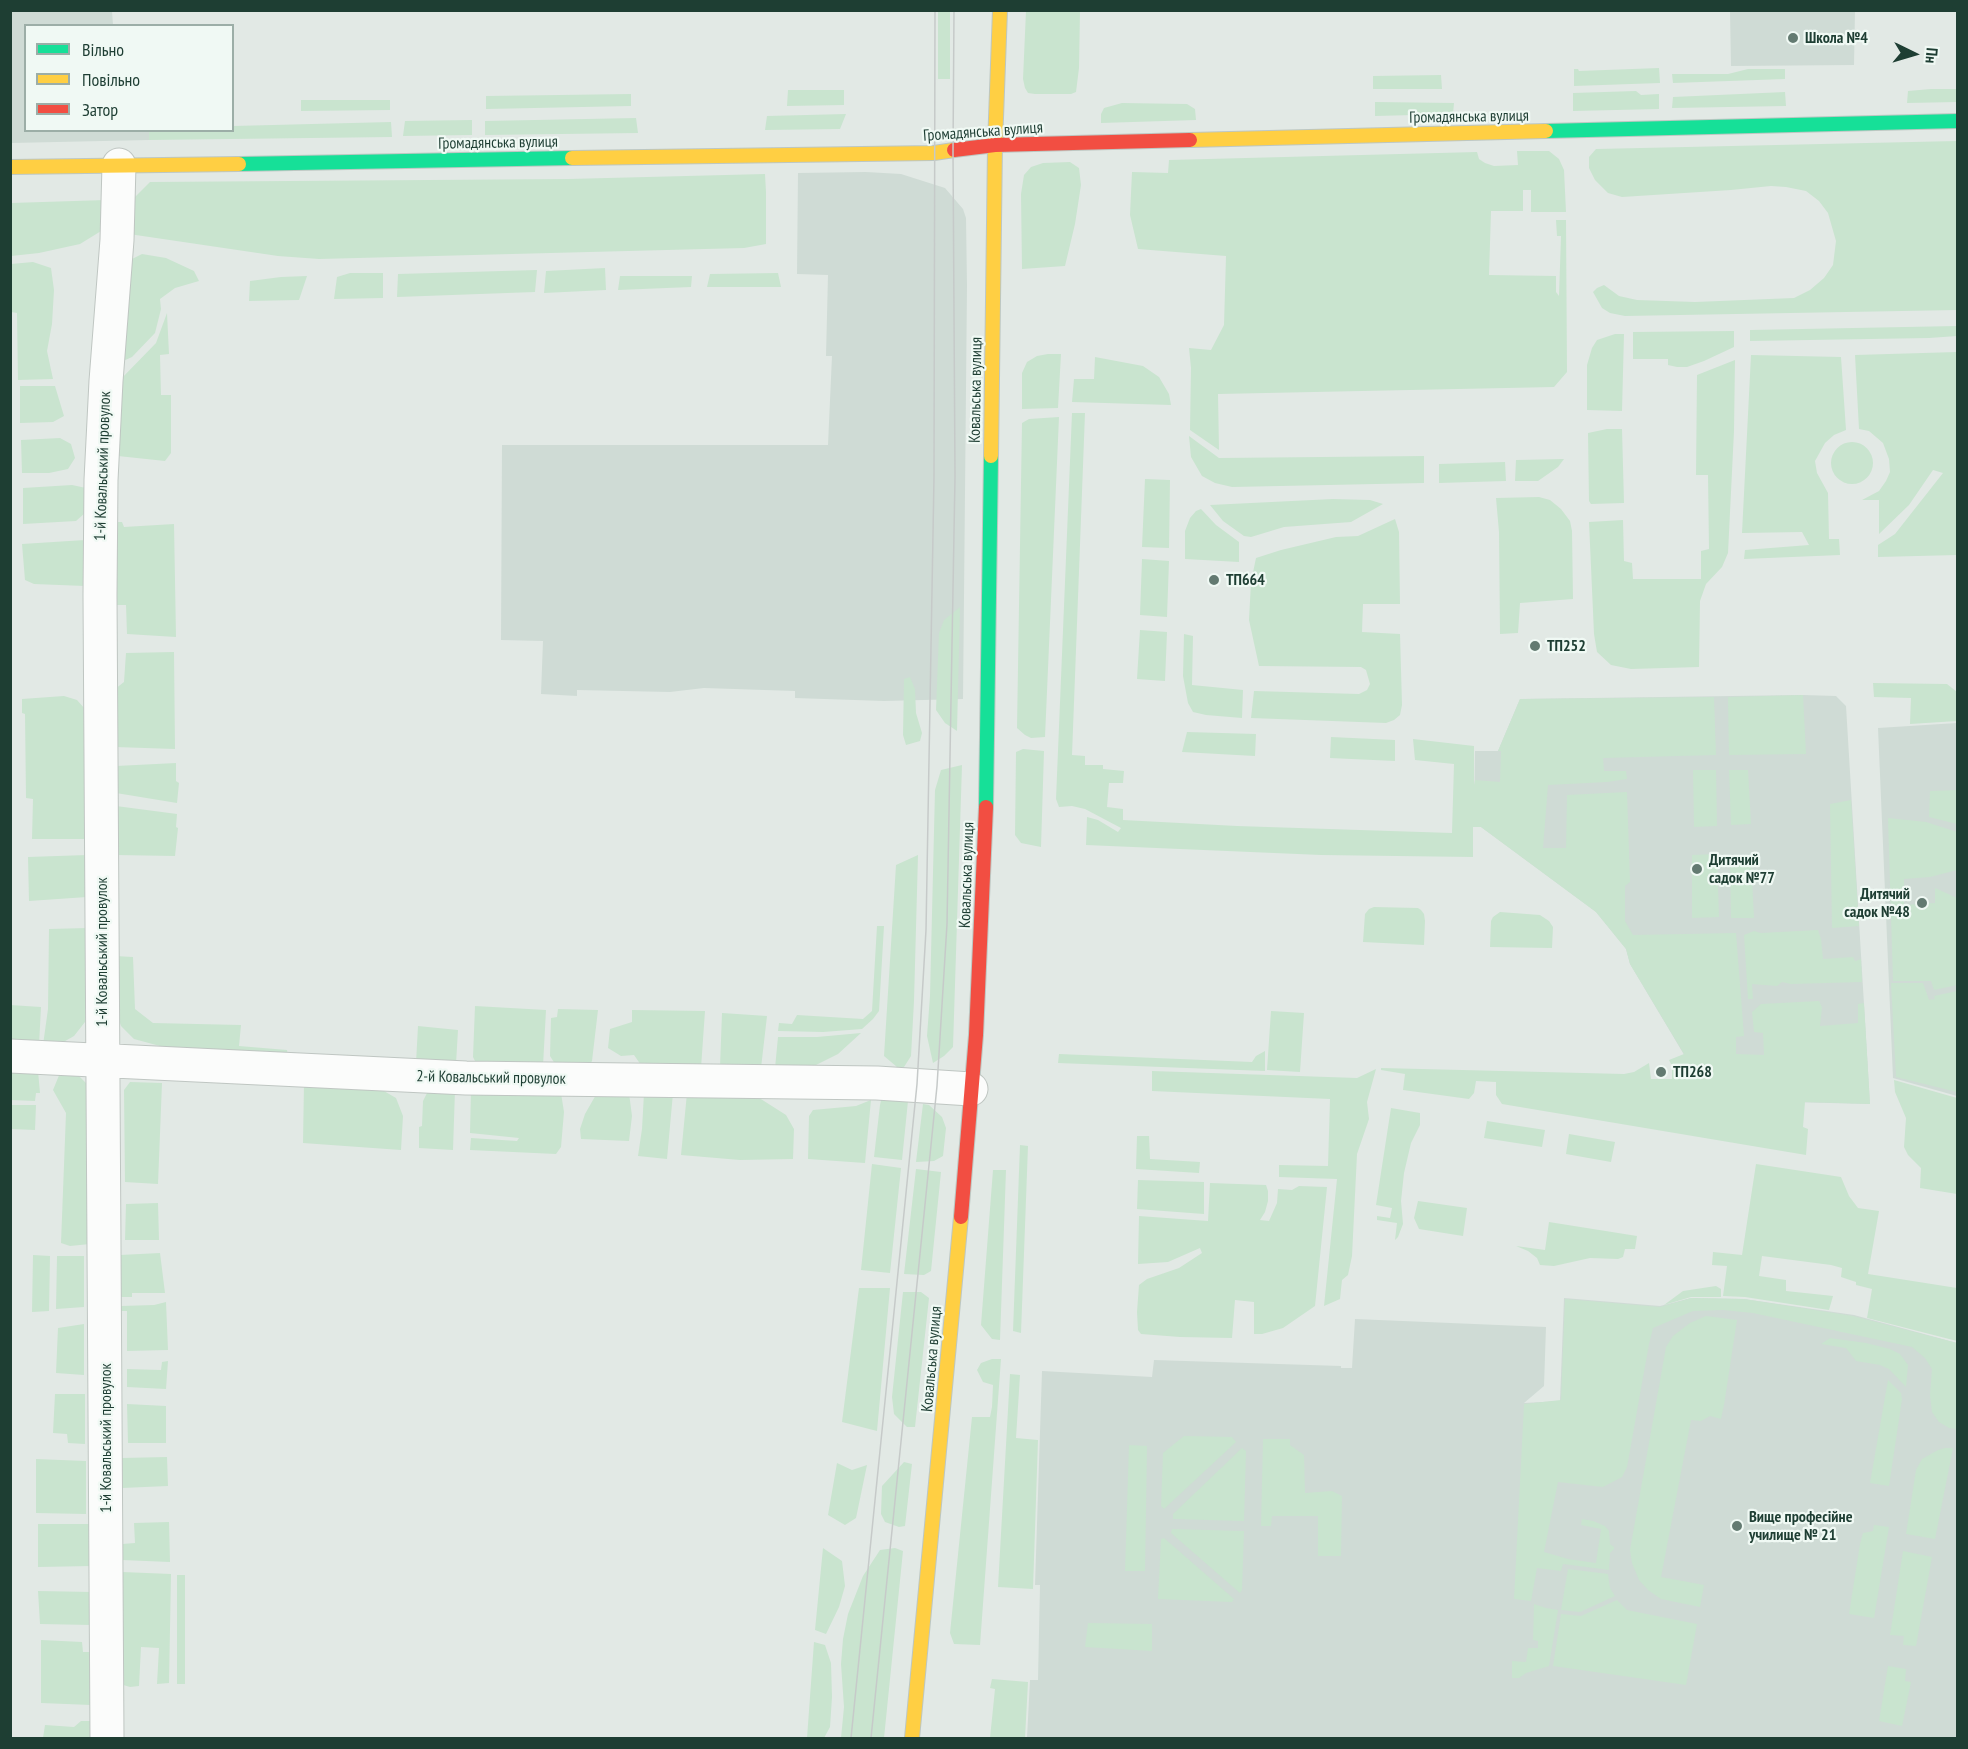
<!DOCTYPE html>
<html>
<head>
<meta charset="utf-8">
<style>
	body { margin:0 }
	#map { position:relative; width:1968px; height:1749px; overflow:hidden; background:#e2e9e5; font-family:"PT Sans Narrow",sans-serif }
	canvas { display:block }
	.frame { position:absolute; inset:0; border:12px solid #1e3e33; pointer-events:none }
	.legend { position:absolute; left:24px; top:24px; width:210px; height:108px; box-sizing:border-box; background:#f0f9f4; border:2px solid #9caea7; margin:0; padding:8px 10px; list-style:none; font-size:18px; color:#1e3e33 }
	.legend li { display:flex; align-items:center; gap:12px; height:30px }
	.legend b { width:30px; border:2px solid #9caea7 }
	.north { position:absolute; left:1884px; top:24px; width:60px; height:60px; -webkit-text-stroke:4px #f0f9f4; paint-order:stroke; rotate:95deg; font-size:16px; font-weight:700; line-height:24px; text-align:center; color:#1e3e33 }
	.north::after { content:''; display:block; margin:auto; width:21px; height:27px; background:#1e3e33; clip-path:polygon(50% 0,100% 100%,50% 72%,0 100%) }
</style>
</head>
<body>
<div id="map">
<canvas width="1968" height="1749"></canvas>
<div class="frame"></div>
<ul class="legend">
<li><b style="height:8px;background:#16e098"></b>Вільно</li>
<li><b style="height:8px;background:#ffcf43"></b>Повільно</li>
<li><b style="height:8px;background:#f24e42"></b>Затор</li>
</ul>
<div class="north">Пн</div>
</div>
<script>
const g = document.querySelector('canvas').getContext('2d');
g.lineJoin = 'round';
function fillPath(path, color) {
  g.fillStyle = color;
  g.fill(path, 'evenodd');
}
function toPath(rows) {
  const path = new Path2D();
  for (const r of rows) {
    if (r.length === 3) {
      path.moveTo(r[0] + r[2], r[1]);
      path.arc(r[0], r[1], r[2], 0, 2 * Math.PI);
      continue;
    }
    path.moveTo(r[0], r[1]);
    for (let i = 2; i < r.length; i += 2) path.lineTo(r[i], r[i + 1]);
  }
  return path;
}
function trace(path, color, width, dash) {
  g.strokeStyle = color;
  g.lineWidth = width;
  g.lineCap = dash ? 'butt' : 'round';
  g.setLineDash(dash || []);
  g.stroke(path);
}
function write(font, color, halo, rows, align = 'center') {
  g.font = font + ' "PT Sans Narrow",sans-serif';
  g.lineWidth = 4.5;
  g.setLineDash([]);
  g.textBaseline = 'middle';
  g.strokeStyle = halo;
  g.fillStyle = color;
  for (const [text, x, y, turn = 0] of rows) {
    g.save();
    g.translate(x, y);
    g.rotate((+turn || 0) * Math.PI / 180);
    g.textAlign = isNaN(turn) ? turn : align;
    if (halo) g.strokeText(text, 0, 0);
    g.fillText(text, 0, 0);
    g.restore();
  }
}
fillPath(toPath([
	[10,11,112,11,113,25,26,26,26,130,149,131,149,140,11,143],
	[1730,11,1855,11,1854,65,1731,66],
	[866,172,901,174,945,188,963,209,966,218,967,286,963,699,884,701,795,698,795,691,704,688,670,692,577,690,577,696,541,694,543,641,501,640,502,445,828,445,832,356,826,356,828,275,797,274,798,173],
	[1803,695,1836,696,1846,706,1870,1104,1711,1100,1630,964,1626,949,1596,912,1481,827,1474,827,1475,751,1498,751,1520,699],
	[1957,723,1957,1096,1893,1078,1878,728],
	[1564,1298,1660,1306,1691,1298,1744,1299,1854,1315,1957,1343,1957,1738,1027,1738,1030,1680,1038,1680,1040,1585,1035,1585,1042,1371,1152,1377,1154,1360,1341,1366,1341,1368,1352,1368,1355,1319,1546,1327,1544,1386,1524,1403,1560,1401]
]), '#cfdbd5');
fillPath(toPath([
	[938,11,950,11,950,79,938,79],
	[1026,11,1080,11,1079,68,1076,92,1071,94,1035,94,1028,93,1025,88,1023,79],
	[1659,68,1660,83,1574,86,1574,69,1578,69,1579,71],
	[1748,69,1785,69,1785,79,1673,83,1672,74,1728,74],
	[1441,75,1442,89,1373,89,1373,76],
	[1931,89,1957,89,1957,102,1907,103,1908,91],
	[788,90,844,90,844,105,787,106],
	[1636,91,1641,95,1659,94,1659,109,1573,111,1573,93],
	[1785,92,1786,106,1672,108,1673,97],
	[631,94,631,106,486,109,486,96],
	[301,100,390,100,390,110,301,111],
	[1375,102,1454,103,1453,114,1375,116],
	[1122,103,1187,104,1195,109,1196,120,1101,123,1101,114,1104,108],
	[846,114,840,129,765,130,767,116],
	[636,118,638,133,485,135,485,121],
	[472,120,472,135,403,136,405,121],
	[391,122,392,137,149,140,149,131,232,130,233,126],
	[1957,141,1957,310,1625,316,1610,313,1602,308,1593,292,1597,288,1604,285,1619,296,1637,300,1695,302,1794,298,1810,290,1824,278,1833,265,1836,241,1828,213,1819,201,1806,191,1786,187,1771,186,1731,190,1622,197,1608,193,1595,180,1589,168,1589,157,1596,149],
	[1517,151,1549,151,1559,159,1564,170,1566,212,1531,212,1531,190,1523,190,1523,211,1491,211,1489,275,1556,276,1556,292,1559,296,1561,236,1557,236,1556,220,1566,220,1567,372,1554,387,1218,394,1219,450,1190,430,1191,368,1189,348,1211,350,1224,325,1226,256,1138,249,1130,215,1132,172,1168,173,1169,160,1477,152,1479,159,1485,163,1494,166,1518,165],
	[1070,162,1079,168,1081,185,1075,224,1065,266,1022,269,1021,194,1024,175,1031,167,1043,163],
	[765,174,766,192,766,244,744,248,319,259,278,256,129,234,133,199,150,182,568,179],
	[106,200,106,228,80,244,39,253,11,256,11,203],
	[142,254,166,258,194,271,199,281,175,288,160,299,161,309,155,333,132,357,121,362,126,262],
	[33,262,51,268,54,290,52,324,47,351,53,379,18,380,17,313,11,312,11,264],
	[605,268,606,290,544,293,546,271],
	[537,270,535,292,397,297,398,274],
	[350,273,383,273,383,298,334,299,337,277],
	[778,273,781,287,707,287,710,274],
	[307,276,299,300,249,301,250,281,281,277],
	[620,276,692,276,691,287,618,290],
	[167,313,169,354,160,355,161,395,171,395,171,453,165,461,118,456,120,380,156,343],
	[1957,326,1957,336,1929,338,1750,341,1750,330],
	[1734,331,1734,347,1704,361,1687,367,1677,367,1668,365,1668,359,1633,359,1633,332],
	[1615,334,1624,334,1622,411,1587,410,1587,365,1592,348,1597,340],
	[1957,352,1957,555,1878,557,1878,545,1895,534,1943,473,1933,470,1909,505,1879,534,1879,500,1862,500,1879,491,1886,481,1890,472,1889,459,1883,443,1869,431,1859,429,1855,355],
	[1048,354,1061,354,1058,408,1022,409,1022,373,1027,362,1037,356],
	[1751,355,1841,357,1846,430,1834,435,1825,443,1815,461,1817,473,1828,493,1829,539,1839,539,1840,555,1744,559,1745,550,1809,545,1802,532,1742,533],
	[1095,357,1143,366,1159,377,1169,394,1171,405,1072,402,1074,379,1094,379],
	[1735,360,1734,431,1728,553,1722,567,1706,584,1700,601,1699,667,1631,669,1611,665,1597,652,1594,634,1589,522,1623,520,1624,561,1632,563,1633,579,1701,579,1701,551,1709,549,1708,475,1696,475,1697,375],
	[20,386,55,386,64,416,53,422,20,423],
	[1072,413,1085,413,1072,755,1085,756,1085,765,1103,765,1103,769,1124,771,1123,783,1109,783,1107,807,1123,809,1123,820,1237,826,1452,833,1454,764,1415,760,1413,739,1474,746,1474,785,1475,780,1500,782,1501,751,1498,751,1520,699,1714,697,1716,755,1603,758,1604,771,1626,771,1627,779,1607,782,1548,785,1543,848,1566,848,1567,795,1627,792,1630,882,1625,886,1625,921,1633,935,1736,933,1744,1036,1736,1037,1736,1054,1764,1055,1763,1033,1754,1032,1752,1012,1761,1004,1819,1001,1822,1007,1820,1026,1858,1023,1858,1004,1864,1003,1870,1104,1805,1102,1803,1127,1808,1129,1806,1155,1502,1104,1496,1095,1496,1082,1476,1081,1474,1093,1469,1099,1403,1090,1405,1074,1381,1070,1381,1068,1624,1074,1634,1072,1649,1063,1651,1079,1672,1079,1672,1066,1669,1060,1684,1054,1630,964,1626,949,1596,912,1481,827,1473,827,1473,857,1321,855,1086,845,1087,817,1098,820,1118,832,1121,828,1085,809,1072,806,1059,807,1056,799],
	[1059,417,1045,737,1031,738,1025,735,1017,728,1022,423,1029,419],
	[1607,429,1622,429,1624,503,1591,504,1589,501,1588,433],
	[1189,436,1219,458,1424,456,1424,483,1232,487,1215,483,1202,476,1191,457],
	[60,438,71,444,75,458,68,469,49,473,22,473,21,440],
	[1852,463,21],
	[1564,459,1558,467,1538,481,1515,481,1516,460],
	[1505,462,1506,481,1439,483,1439,464],
	[1145,479,1170,480,1169,548,1142,547],
	[72,485,86,488,85,513,76,521,23,524,23,488],
	[1539,497,1550,500,1561,509,1570,521,1572,531,1573,599,1520,603,1518,633,1500,634,1499,532,1496,498],
	[1333,499,1370,500,1383,504,1351,522,1284,527,1251,537,1244,536,1223,521,1210,505],
	[1201,509,1216,525,1239,542,1239,562,1185,559,1185,531,1190,518,1196,511],
	[1395,519,1399,532,1400,604,1363,604,1362,632,1400,634,1402,705,1400,715,1394,720,1386,723,1251,718,1254,691,1359,694,1367,690,1370,684,1366,670,1361,667,1259,666,1249,620,1251,582,1256,558,1281,550,1336,537,1358,536],
	[115,522,122,522,124,527,174,524,176,637,127,634,126,605,113,605],
	[85,540,85,586,34,584,25,580,22,544],
	[1142,559,1169,561,1167,617,1140,615],
	[960,607,957,731,945,723,936,710,939,633,944,620],
	[1140,630,1167,632,1165,681,1137,679],
	[1184,634,1193,636,1192,685,1243,690,1242,718,1206,715,1193,712,1188,703,1183,676],
	[174,652,175,749,115,747,115,689,124,682,126,653],
	[910,677,915,689,916,713,922,733,920,741,906,745,903,735,904,679],
	[1873,683,1947,684,1957,692,1957,721,1910,724,1911,698,1874,697],
	[1803,695,1806,754,1729,755,1728,697],
	[64,696,77,700,85,709,87,839,32,839,33,799,26,798,25,714,22,713,22,699],
	[1187,732,1256,734,1255,756,1182,752],
	[1331,737,1395,740,1395,761,1330,758],
	[1023,749,1044,751,1041,847,1021,843,1015,835,1016,752],
	[176,763,176,781,179,783,177,803,116,793,116,766],
	[962,765,953,1047,944,1056,933,1063,927,1036,930,996,935,790,941,770],
	[1693,770,1716,770,1717,826,1694,827],
	[1729,770,1748,770,1751,824,1731,825],
	[1957,790,1957,824,1929,817,1930,791],
	[1851,800,1859,926,1832,928,1830,804],
	[116,806,177,814,176,827,178,828,175,856,116,855],
	[1888,818,1926,822,1957,832,1957,870,1930,877,1904,879,1904,905,1935,903,1935,888,1957,898,1957,985,1934,990,1931,981,1893,981],
	[1717,854,1719,917,1692,918,1692,855],
	[87,855,87,897,29,901,28,857],
	[918,855,914,1001,911,1056,904,1067,897,1067,884,1056,896,865],
	[1730,859,1751,859,1754,918,1731,918],
	[1374,907,1418,908,1421,910,1424,914,1425,921,1424,945,1363,942,1365,914,1369,909],
	[1500,912,1540,915,1549,921,1553,927,1552,948,1490,947,1491,921,1493,917],
	[877,926,884,926,879,1011,873,1019,862,1029,823,1032,778,1031,779,1023,792,1024,797,1015,863,1019,872,1011],
	[87,928,85,1022,74,1036,60,1044,43,1045,48,1009,49,929],
	[1818,930,1821,939,1823,959,1853,957,1855,961,1861,959,1862,982,1791,984,1782,982,1777,986,1752,984,1753,999,1748,999,1744,935,1754,931,1761,933],
	[115,956,133,957,135,1009,153,1023,241,1025,239,1046,287,1050,288,1056,171,1049,134,1039,121,1026,115,1008],
	[1891,983,1923,983,1929,1000,1935,999,1934,996,1957,991,1957,1092,1896,1077],
	[10,1005,41,1007,39,1045,11,1043],
	[475,1006,546,1010,543,1066,477,1065,473,1057],
	[558,1009,598,1010,592,1061,588,1067,557,1067,550,1056,551,1018,557,1017],
	[632,1010,705,1011,701,1068,643,1068,634,1055,621,1056,608,1048,610,1029,632,1022],
	[1271,1011,1304,1013,1300,1072,1267,1070],
	[722,1013,767,1016,761,1068,720,1067],
	[418,1026,458,1030,456,1064,416,1063],
	[861,1033,838,1054,810,1068,775,1068,778,1037,817,1037],
	[1265,1051,1265,1071,1058,1063,1059,1054,1252,1062,1256,1056],
	[10,1069,38,1071,40,1093,36,1093,35,1101,11,1100],
	[1376,1069,1367,1102,1369,1119,1357,1154,1352,1256,1348,1275,1342,1280,1340,1299,1324,1306,1337,1179,1279,1177,1279,1165,1328,1166,1330,1099,1152,1091,1152,1071,1357,1078],
	[60,1073,79,1076,86,1083,89,1094,90,1244,70,1246,61,1243,66,1113,53,1090],
	[1894,1080,1957,1098,1957,1194,1920,1188,1921,1168,1908,1155,1904,1147,1906,1118,1895,1092],
	[130,1082,162,1083,158,1184,125,1182,124,1090],
	[304,1083,377,1087,396,1098,403,1116,401,1150,303,1143],
	[429,1089,455,1090,453,1150,419,1148,419,1127,422,1126,423,1101],
	[471,1090,561,1093,564,1112,561,1147,556,1154,470,1150,471,1138,517,1141,519,1138,470,1133],
	[597,1093,629,1093,632,1116,629,1141,581,1139,580,1129,585,1114],
	[644,1093,673,1093,667,1159,638,1156,642,1129],
	[687,1093,753,1094,786,1115,794,1129,793,1159,740,1160,681,1155],
	[882,1096,908,1101,902,1160,874,1157,880,1105],
	[871,1100,865,1163,808,1159,809,1116,813,1110,856,1106],
	[923,1104,929,1105,942,1117,946,1128,943,1156,934,1161,916,1162],
	[11,1105,36,1105,35,1130,11,1129],
	[1391,1108,1420,1113,1420,1125,1411,1143,1404,1173,1401,1201,1403,1224,1398,1237,1395,1240,1397,1223,1377,1220,1377,1216,1390,1218,1392,1208,1376,1205],
	[1487,1121,1545,1130,1542,1147,1484,1138],
	[1569,1134,1615,1142,1611,1162,1566,1154],
	[1137,1136,1149,1136,1150,1159,1200,1162,1199,1173,1136,1169],
	[1020,1145,1028,1146,1021,1333,1013,1331],
	[872,1164,901,1168,890,1273,861,1270],
	[1756,1164,1841,1177,1849,1196,1858,1208,1879,1211,1868,1274,1957,1288,1957,1341,1867,1318,1872,1289,1856,1285,1856,1282,1841,1277,1842,1268,1831,1265,1762,1256,1759,1276,1786,1280,1786,1291,1833,1296,1829,1310,1745,1297,1723,1296,1727,1266,1712,1265,1713,1252,1742,1255],
	[916,1169,941,1172,931,1271,924,1275,904,1274],
	[993,1170,1006,1170,1000,1340,992,1339,981,1325],
	[1138,1180,1204,1182,1204,1214,1137,1209],
	[1210,1183,1266,1185,1268,1191,1268,1201,1265,1212,1260,1220,1269,1221,1277,1203,1278,1189,1292,1190,1299,1186,1327,1187,1315,1306,1283,1328,1262,1334,1254,1334,1254,1302,1235,1300,1232,1338,1180,1337,1141,1334,1138,1330,1137,1312,1139,1285,1147,1279,1179,1268,1202,1253,1200,1248,1168,1262,1138,1264,1139,1216,1208,1221],
	[1418,1201,1467,1208,1463,1236,1419,1229,1414,1218],
	[158,1203,159,1240,125,1240,126,1204],
	[1549,1222,1637,1236,1635,1249,1625,1249,1623,1257,1618,1259,1590,1258,1554,1266,1540,1265,1537,1258,1528,1251,1516,1246,1545,1250],
	[160,1253,165,1293,132,1293,132,1297,121,1297,120,1255],
	[33,1255,50,1256,49,1311,32,1312],
	[57,1256,84,1256,84,1307,56,1309],
	[1716,1286,1721,1289,1721,1297,1691,1297,1664,1305,1683,1291],
	[859,1288,890,1288,877,1431,842,1422],
	[903,1292,921,1292,929,1298,915,1427,907,1427,894,1414,892,1397],
	[1691,1298,1744,1299,1853,1316,1957,1343,1957,1429,1949,1428,1939,1422,1932,1412,1930,1395,1932,1369,1925,1358,1912,1347,1753,1313,1723,1310,1693,1311,1653,1328,1649,1344,1627,1467,1622,1477,1603,1487,1558,1482,1544,1552,1568,1559,1596,1563,1601,1529,1581,1525,1582,1519,1593,1521,1605,1526,1609,1531,1610,1544,1614,1547,1614,1549,1610,1553,1609,1570,1563,1564,1561,1571,1537,1568,1531,1601,1514,1599,1524,1404,1561,1400,1565,1299,1660,1307],
	[166,1302,168,1350,127,1351,127,1311,121,1311,121,1306,154,1305],
	[1706,1316,1737,1320,1724,1405,1721,1419,1710,1416,1701,1421,1691,1420,1661,1577,1704,1585,1700,1607,1661,1599,1648,1590,1639,1580,1632,1563,1630,1550,1666,1347,1673,1336,1690,1323],
	[84,1324,84,1375,56,1373,58,1328],
	[1830,1338,1866,1343,1890,1349,1900,1354,1908,1365,1906,1387,1889,1369,1880,1365,1856,1361,1846,1348,1821,1344],
	[992,1359,1001,1359,980,1645,954,1644,950,1633,972,1417,990,1417,992,1407,993,1385,983,1382,977,1370,981,1363],
	[168,1361,166,1389,127,1387,127,1369,161,1370,162,1362],
	[1010,1374,1020,1375,1016,1438,1038,1440,1033,1589,998,1587],
	[1888,1380,1901,1393,1902,1399,1889,1486,1870,1483],
	[55,1394,85,1394,85,1444,68,1443,67,1434,53,1433],
	[127,1404,166,1406,166,1443,128,1443],
	[1184,1436,1232,1437,1236,1442,1164,1509,1161,1506,1163,1453],
	[1263,1439,1290,1439,1290,1445,1304,1455,1305,1493,1332,1491,1342,1496,1341,1556,1318,1556,1318,1516,1272,1516,1271,1526,1261,1526],
	[1129,1445,1147,1446,1145,1571,1125,1571],
	[1242,1448,1246,1451,1244,1521,1173,1519,1173,1514],
	[1945,1448,1953,1448,1935,1539,1906,1534,1916,1470,1922,1459,1938,1450],
	[167,1457,168,1486,122,1488,122,1458],
	[36,1459,86,1461,86,1514,36,1513],
	[904,1462,912,1464,905,1526,899,1527,885,1522,881,1514,882,1486],
	[837,1463,852,1470,867,1465,856,1518,845,1525,828,1515],
	[169,1522,170,1562,122,1560,122,1544,135,1543,134,1523],
	[38,1524,92,1524,92,1566,38,1567],
	[1874,1525,1889,1527,1874,1618,1849,1614,1860,1544,1863,1533,1873,1531],
	[1172,1529,1244,1531,1242,1590,1240,1593,1171,1533],
	[1164,1538,1234,1599,1232,1602,1158,1599,1161,1539],
	[823,1548,842,1561,845,1586,839,1607,826,1634,815,1630],
	[895,1548,903,1551,884,1738,841,1738,844,1707,841,1664,843,1639,848,1614,863,1576,880,1550],
	[1903,1551,1932,1557,1916,1646,1903,1645,1904,1636,1890,1635],
	[1568,1569,1608,1574,1610,1588,1615,1596,1580,1612,1561,1610],
	[122,1572,171,1574,169,1683,157,1684,159,1648,141,1647,139,1686,130,1687,120,1684],
	[177,1575,185,1575,185,1684,177,1684],
	[38,1591,92,1592,92,1625,40,1624],
	[1617,1600,1627,1610,1697,1624,1686,1685,1553,1666,1561,1614,1581,1616],
	[1534,1604,1546,1608,1558,1610,1549,1666,1526,1673,1519,1678,1512,1678,1512,1661,1526,1662,1528,1648,1538,1648,1538,1641,1533,1640],
	[1088,1623,1152,1624,1152,1651,1085,1647],
	[41,1640,82,1642,83,1652,91,1652,91,1705,41,1703],
	[814,1642,825,1645,831,1663,832,1697,830,1727,824,1738,807,1738],
	[1888,1666,1906,1669,1905,1681,1911,1682,1902,1726,1879,1721],
	[992,1679,1028,1682,1025,1738,990,1738,995,1689,990,1688],
	[81,1721,91,1721,91,1738,43,1738,45,1725,74,1727]
]), '#c9e4cf');
const street = toPath([
	[10,1056,466,1078,877,1083,971,1089],
	[107,1738,100,595,101,480,106,381,117,240,119,165]
]);
const fast = toPath([
	[1546,131,1958,121],
	[239,164,572,158],
	[986,807,991,456]
]);
const slow = toPath([
	[1190,140,1546,131],
	[572,158,934,153,954,150],
	[10,167,239,164],
	[991,456,995,145,1000,10],
	[912,1738,961,1217]
]);
const jam = toPath([
	[954,150,995,145,1190,140],
	[961,1217,976,1035,986,807]
]);
trace(street, '#bfc6c2', 35);
trace(fast, '#bdc7c2', 16);
trace(slow, '#bdc7c2', 16);
trace(jam, '#bdc7c2', 16);
trace(street, '#fbfcfb', 33);
trace(fast, '#16e098', 14);
trace(slow, '#ffcf43', 14);
trace(jam, '#f24e42', 14);
trace(toPath([
	[851,1738,917,1084,926,930,934,477,935,10],
	[871,1738,937,1086,947,924,955,477,953,152,954,10]
]), '#c6cac9', 1.5);
for (const [x, y, r, color] of [
	[1793,38,6,"#637a71"],
	[1214,580,6,"#637a71"],
	[1535,646,6,"#637a71"],
	[1697,869,6,"#637a71"],
	[1922,903,6,"#637a71"],
	[1661,1072,6,"#637a71"],
	[1737,1526,6,"#637a71"]
]) {
  const dot = new Path2D();
  dot.arc(x, y, r, 0, 2 * Math.PI);
  g.fillStyle = color;
  g.fill(dot);
  trace(dot, '#f0f9f4', 2);
}
write('bold 16px', '#1e3e33', '#f0f9f4', [
	["Школа №4",1805,38],
	["ТП664",1226,580],
	["ТП252",1547,646],
	["Дитячий",1709,860],
	["садок №77",1709,878],
	["Дитячий",1910,894,"right"],
	["садок №48",1910,912,"right"],
	["ТП268",1673,1072],
	["Вище професійне",1749,1517],
	["училище № 21",1749,1535]
], 'left');
write('16px', '#1e3e33', '#f0f9f4', [
	["Громадянська вулиця",1469,117,-1],
	["Громадянська вулиця",983,132,-4],
	["Громадянська вулиця",498,143,-1],
	["Ковальська вулиця",976,390,-89],
	["1-й Ковальський провулок",103,466,-88],
	["Ковальська вулиця",967,875,-88],
	["1-й Ковальський провулок",102,952,-90],
	["2-й Ковальський провулок",491,1078,1],
	["Ковальська вулиця",932,1359,-85],
	["1-й Ковальський провулок",106,1438,-90]
]);
</script>
</body>
</html>
